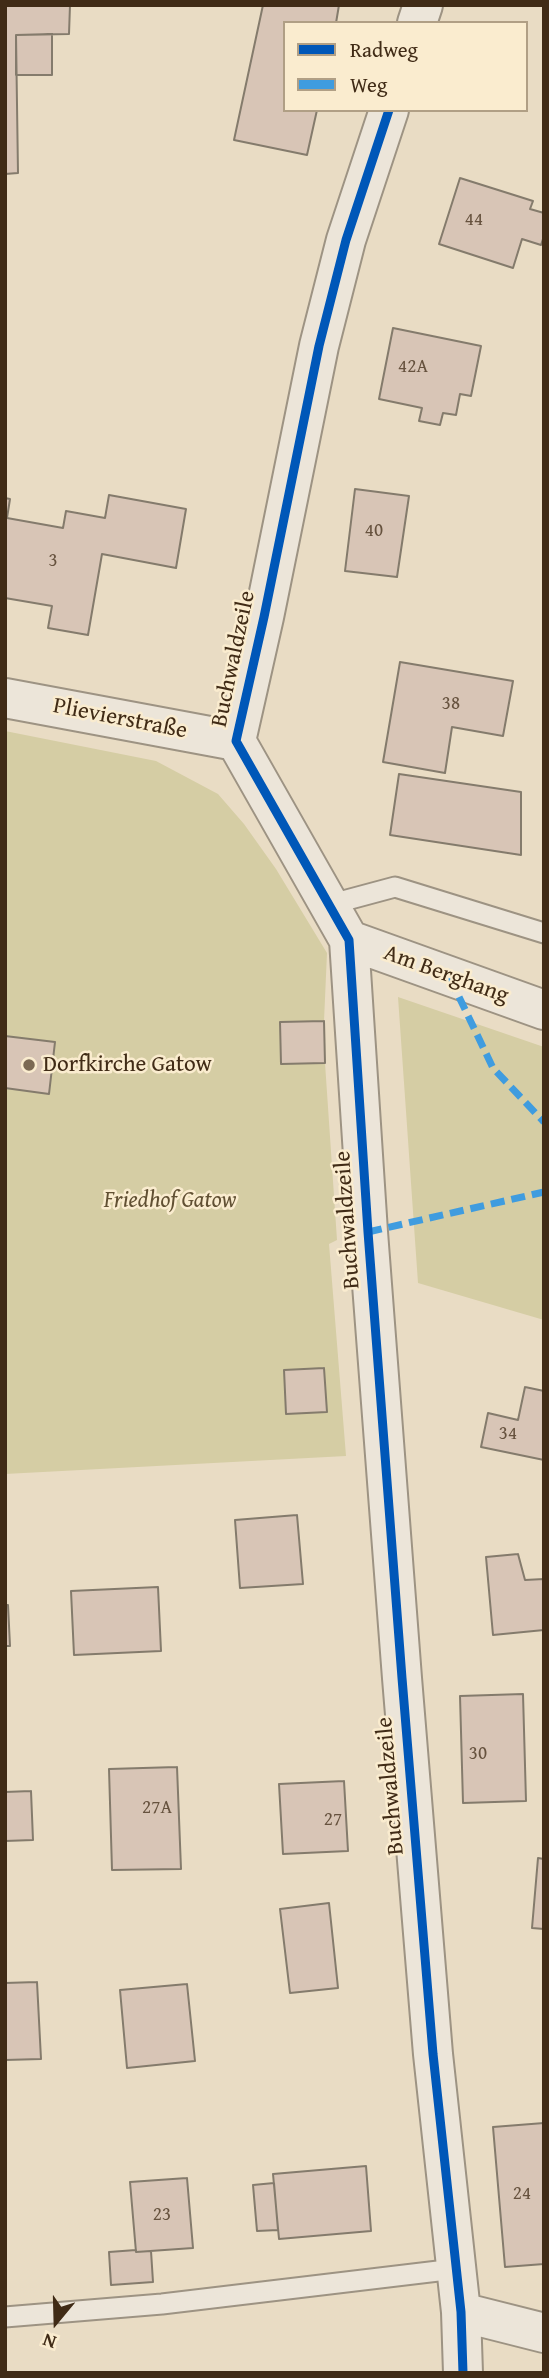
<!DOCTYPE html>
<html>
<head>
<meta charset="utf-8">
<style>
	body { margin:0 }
	#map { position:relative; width:549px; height:2378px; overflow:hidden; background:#e9dcc4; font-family:"Gentium Book Plus",serif }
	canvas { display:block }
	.frame { position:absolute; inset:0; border:7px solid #402b16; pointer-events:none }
	.legend { position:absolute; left:283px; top:21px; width:245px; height:91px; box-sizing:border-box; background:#faeccf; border:2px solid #b09f85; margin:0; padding:9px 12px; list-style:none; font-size:21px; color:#402b16 }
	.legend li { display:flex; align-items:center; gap:14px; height:35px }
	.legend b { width:35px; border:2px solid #b09f85 }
	.north { position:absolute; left:21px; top:2287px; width:70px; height:70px; -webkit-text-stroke:5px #faeccf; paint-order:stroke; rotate:199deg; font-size:19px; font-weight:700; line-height:28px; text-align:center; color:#402b16 }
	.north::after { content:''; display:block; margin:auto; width:24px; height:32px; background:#402b16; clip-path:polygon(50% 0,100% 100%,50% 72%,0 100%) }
</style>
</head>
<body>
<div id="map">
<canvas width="549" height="2378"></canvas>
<div class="frame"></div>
<ul class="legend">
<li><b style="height:9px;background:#0057b8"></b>Radweg</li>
<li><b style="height:9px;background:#3f9cdf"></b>Weg</li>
</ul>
<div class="north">N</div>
</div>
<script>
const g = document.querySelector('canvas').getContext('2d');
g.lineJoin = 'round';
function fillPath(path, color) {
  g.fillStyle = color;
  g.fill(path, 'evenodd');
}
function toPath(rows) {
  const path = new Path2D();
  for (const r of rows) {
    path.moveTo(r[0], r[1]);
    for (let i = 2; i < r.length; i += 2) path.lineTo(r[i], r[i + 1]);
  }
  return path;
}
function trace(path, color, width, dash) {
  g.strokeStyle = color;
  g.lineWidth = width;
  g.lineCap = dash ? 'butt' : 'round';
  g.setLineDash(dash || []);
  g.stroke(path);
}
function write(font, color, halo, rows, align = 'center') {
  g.font = font + ' "Gentium Book Plus",serif';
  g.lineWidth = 5;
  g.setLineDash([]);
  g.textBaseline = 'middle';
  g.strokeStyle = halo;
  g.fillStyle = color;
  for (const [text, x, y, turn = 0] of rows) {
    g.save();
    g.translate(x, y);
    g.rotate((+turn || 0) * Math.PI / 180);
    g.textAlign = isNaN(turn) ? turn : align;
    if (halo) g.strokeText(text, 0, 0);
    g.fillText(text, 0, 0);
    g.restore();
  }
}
fillPath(toPath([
	[5,731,156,761,218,794,244,824,276,869,327,953,324,1021,325,1063,337,1240,329,1244,346,1456,5,1474],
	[398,997,544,1047,544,1320,418,1283]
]), '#d5cda4');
const building = toPath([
	[5,5,70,5,69,34,16,35,18,173,5,174,5,5],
	[263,5,339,5,336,23,285,23,285,110,317,110,307,155,234,140,263,5],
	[52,34,52,75,16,75,16,35,52,34],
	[460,178,533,201,530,209,544,213,544,236,541,245,522,239,513,268,439,244,460,178],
	[393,328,481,346,471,396,460,394,456,415,443,413,440,425,419,421,422,408,379,399,393,328],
	[355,489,409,496,397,577,345,571,355,489],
	[109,495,186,509,176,568,102,554,88,635,48,628,52,606,5,598,5,498,10,499,7,518,63,528,66,511,105,518,109,495],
	[400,662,513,681,503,736,452,727,445,773,383,762,400,662],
	[399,774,521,792,521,855,390,835,399,774],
	[324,1021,325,1063,281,1064,280,1022,324,1021],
	[5,1036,55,1042,49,1094,5,1088,5,1036],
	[324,1368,327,1412,286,1414,284,1370,324,1368],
	[525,1387,544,1391,544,1460,481,1447,488,1413,518,1420,525,1387],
	[297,1515,303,1584,240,1588,235,1520,297,1515],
	[518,1554,525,1580,544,1579,544,1630,493,1635,486,1557,518,1554],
	[158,1587,161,1651,74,1655,71,1591,158,1587],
	[5,1605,8,1605,10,1646,5,1646,5,1605],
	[523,1694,526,1801,463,1803,460,1696,523,1694],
	[177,1767,181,1869,112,1870,109,1769,177,1767],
	[344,1781,348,1851,283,1854,279,1784,344,1781],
	[31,1791,33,1840,5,1841,5,1792,31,1791],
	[538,1858,544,1859,544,1929,532,1928,538,1858],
	[329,1903,338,1988,290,1993,280,1909,329,1903],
	[37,1982,41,2059,5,2060,5,1983,37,1982],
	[187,1984,195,2061,127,2068,120,1990,187,1984],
	[544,2123,544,2264,505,2267,493,2127,544,2123],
	[366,2166,371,2231,279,2239,273,2174,366,2166],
	[187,2178,193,2248,136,2252,130,2182,187,2178],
	[274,2183,278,2230,257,2231,253,2185,274,2183],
	[136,2250,136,2252,151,2251,153,2282,111,2285,109,2252,136,2250]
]);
fillPath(building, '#d8c5b6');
trace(building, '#847b6c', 2);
const lane = toPath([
	[328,905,395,887,544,933],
	[5,2317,162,2304,455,2269]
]);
const street = toPath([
	[417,23,423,5],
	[389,110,346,240,319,346,264,617,236,741,349,940,368,1232,402,1678,433,2054,461,2312,463,2373],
	[5,698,236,741],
	[349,940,544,1010],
	[461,2312,544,2333]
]);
trace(lane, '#9d9383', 23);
trace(street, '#9d9383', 42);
trace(lane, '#ece5d9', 19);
trace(street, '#ece5d9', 38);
trace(toPath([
	[450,978,493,1068,544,1122],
	[368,1232,544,1192]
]), '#3f9cdf', 7, [14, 7]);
trace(toPath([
	[389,110,346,240,319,346,264,617,236,741,349,940,368,1232,402,1678,433,2054,461,2312,463,2373]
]), '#0057b8', 9);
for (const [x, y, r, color] of [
	[29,1065,7,"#7b6953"]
]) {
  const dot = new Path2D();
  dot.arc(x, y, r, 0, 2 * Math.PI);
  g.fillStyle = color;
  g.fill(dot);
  trace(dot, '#faeccf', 2.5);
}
write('19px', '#66523e', null, [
	["44",474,220],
	["42A",413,367],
	["40",374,531],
	["3",53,561],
	["38",451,704],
	["34",508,1434],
	["30",478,1754],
	["27A",157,1808],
	["27",333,1820],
	["24",522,2194],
	["23",162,2215]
]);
write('23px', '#402b16', '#faeccf', [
	["Buchwaldzeile",234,659,-78],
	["Plievierstraße",120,719,11],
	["Am Berghang",446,975,20],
	["Buchwaldzeile",348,1220,-94],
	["Buchwaldzeile",391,1786,-95]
]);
write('23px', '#402b16', '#faeccf', [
	["Dorfkirche Gatow",43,1065]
], 'left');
write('italic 23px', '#615033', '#faeccf', [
	["Friedhof Gatow",170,1201]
]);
</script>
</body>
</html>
